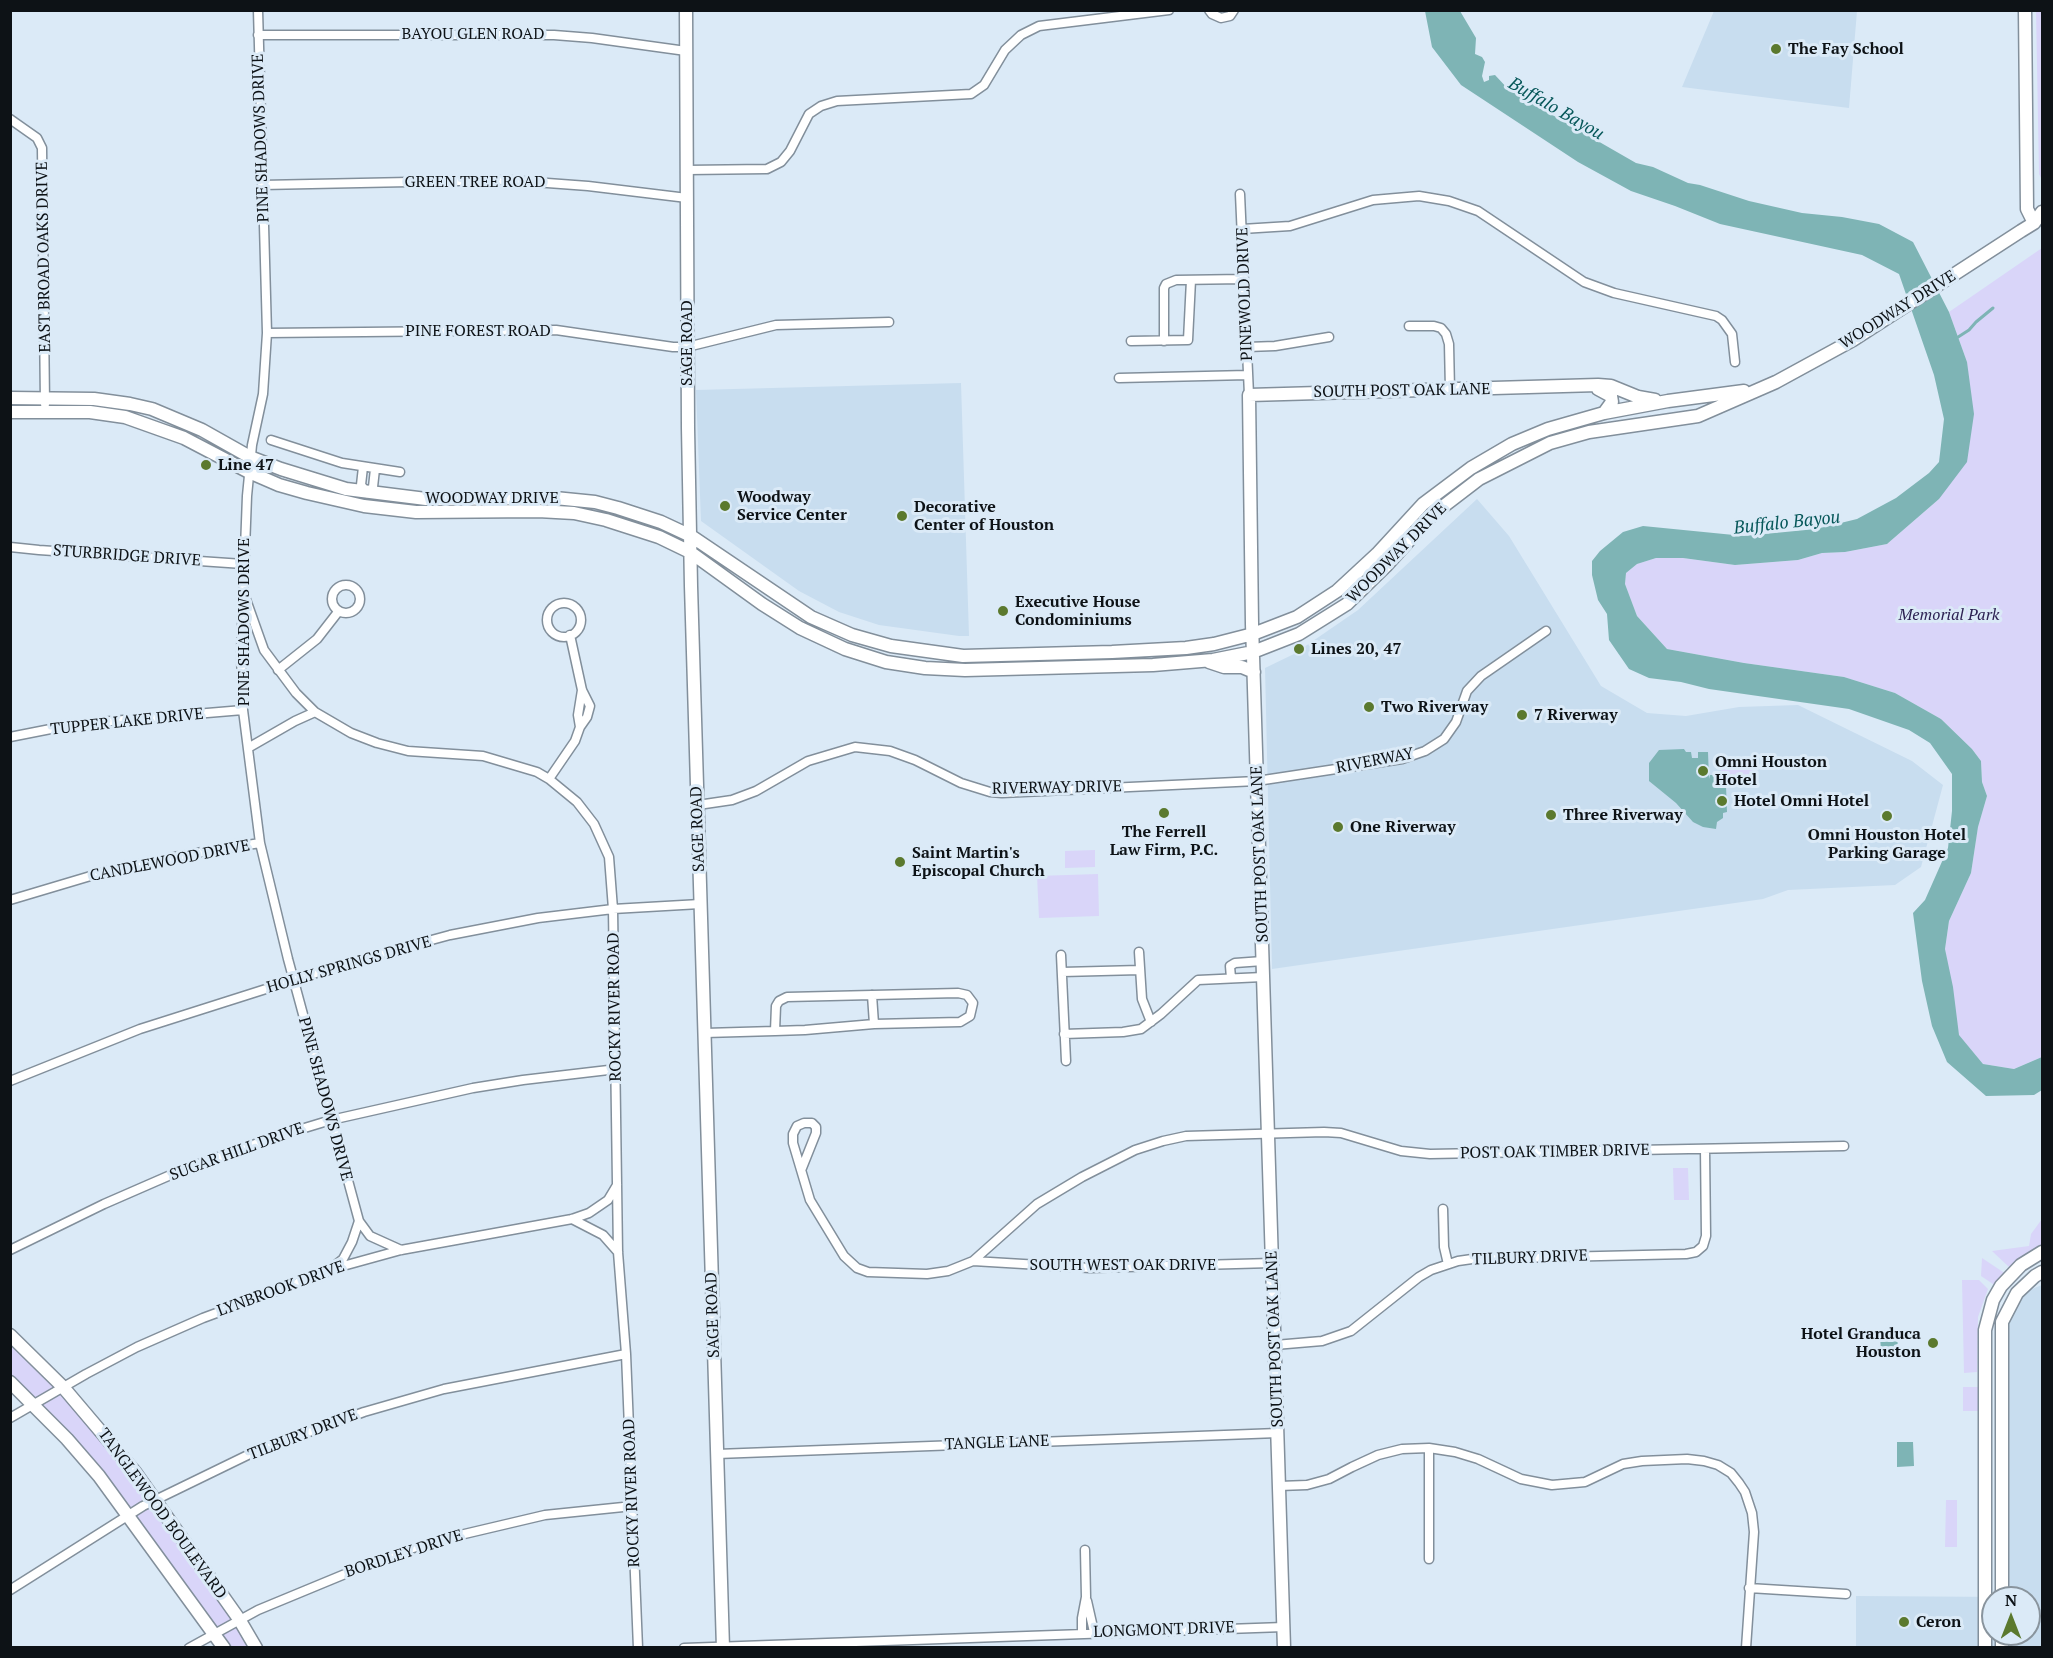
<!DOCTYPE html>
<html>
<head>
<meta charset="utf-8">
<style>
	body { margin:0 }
	#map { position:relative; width:2053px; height:1658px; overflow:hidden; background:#dbeaf7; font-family:"PT Serif",serif }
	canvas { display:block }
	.frame { position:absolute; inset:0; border:12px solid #0d1216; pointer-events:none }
	.north { position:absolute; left:1981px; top:1586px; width:60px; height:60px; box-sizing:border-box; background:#dbeaf7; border:2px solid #89949d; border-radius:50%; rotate:0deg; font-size:16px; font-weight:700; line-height:24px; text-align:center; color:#0d1216 }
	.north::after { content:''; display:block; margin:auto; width:21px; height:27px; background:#5b792e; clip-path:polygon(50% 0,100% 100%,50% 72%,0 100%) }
</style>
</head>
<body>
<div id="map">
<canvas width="2053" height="1658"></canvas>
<div class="frame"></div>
<div class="north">N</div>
</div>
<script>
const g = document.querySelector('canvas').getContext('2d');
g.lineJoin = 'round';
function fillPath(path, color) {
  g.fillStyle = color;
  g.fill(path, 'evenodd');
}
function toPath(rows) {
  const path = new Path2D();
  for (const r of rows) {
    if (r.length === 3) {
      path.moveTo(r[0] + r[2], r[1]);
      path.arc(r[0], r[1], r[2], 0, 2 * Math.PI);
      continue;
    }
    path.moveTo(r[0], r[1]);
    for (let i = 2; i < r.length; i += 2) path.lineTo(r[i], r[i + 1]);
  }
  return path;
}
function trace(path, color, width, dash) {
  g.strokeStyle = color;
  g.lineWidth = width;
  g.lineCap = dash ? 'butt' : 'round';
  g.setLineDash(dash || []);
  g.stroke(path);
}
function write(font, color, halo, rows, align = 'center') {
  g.font = font + ' "PT Serif",serif';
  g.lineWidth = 6;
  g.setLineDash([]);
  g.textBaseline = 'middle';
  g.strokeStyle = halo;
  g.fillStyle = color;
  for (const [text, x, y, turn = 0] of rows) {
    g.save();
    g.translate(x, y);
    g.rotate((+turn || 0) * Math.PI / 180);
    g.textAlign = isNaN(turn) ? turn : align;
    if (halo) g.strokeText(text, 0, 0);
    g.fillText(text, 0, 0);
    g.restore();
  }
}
fillPath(toPath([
	[1714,11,1857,11,1849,108,1682,87],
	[961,383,969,636,959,636,879,625,839,612,799,591,701,521,696,390],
	[1477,499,1509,536,1601,686,1647,713,1686,716,1739,707,1798,705,1912,761,1943,785,1921,867,1895,885,1788,890,1763,899,1272,969,1265,668,1294,654,1358,610],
	[2042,1285,2042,1647,1856,1647,1856,1596,2006,1597,2006,1324,2024,1292],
	[1993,1598,2029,1598,2029,1634,1993,1634]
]), '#c8ddef');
fillPath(toPath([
	[2036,11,2042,11,2042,180,2039,174],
	[2042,248,2042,1057,2014,1069,1983,1064,1959,1036,1945,949,1949,921,1971,873,1978,827,1987,796,1982,782,1981,761,1972,749,1941,719,1895,693,1844,677,1744,663,1667,649,1637,616,1625,584,1626,573,1637,564,1656,558,1683,558,1735,565,1798,560,1822,553,1845,552,1887,544,1939,499,1967,362,1949,312],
	[1742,760,1745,768,1758,772,1747,784,1735,784,1723,775,1720,768,1724,761],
	[1095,850,1095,867,1065,868,1065,851],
	[1098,874,1099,916,1039,918,1037,876],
	[1673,1168,1688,1168,1689,1200,1674,1200],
	[2042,1219,2042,1248,2010,1268,1992,1251,2029,1246,2031,1234],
	[1982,1258,2006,1274,1996,1286,1981,1276],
	[1962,1280,1979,1280,1988,1289,1978,1317,1977,1372,1964,1373],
	[10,1338,106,1442,253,1647,227,1647,215,1628,11,1376],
	[1963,1387,1980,1387,1980,1411,1963,1411],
	[1946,1500,1957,1500,1957,1547,1945,1547]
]), '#d9d5f9');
fillPath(toPath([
	[1425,11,1460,11,1476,38,1475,54,1482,57,1485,62,1482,76,1484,82,1489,80,1489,76,1495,75,1509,90,1636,163,1653,167,1688,183,1700,185,1749,201,1802,213,1842,217,1879,224,1913,242,1949,312,1967,362,1974,414,1967,462,1939,499,1887,544,1845,552,1822,553,1798,560,1735,565,1683,558,1656,558,1637,564,1626,573,1625,584,1637,616,1667,649,1744,663,1844,677,1895,693,1941,719,1972,749,1981,761,1982,782,1987,796,1978,827,1971,873,1949,921,1945,949,1953,987,1959,1035,1983,1064,2014,1069,2042,1057,2042,1090,2034,1095,1986,1096,1947,1062,1932,1026,1922,981,1913,913,1925,900,1948,848,1952,811,1952,774,1930,743,1909,730,1849,709,1709,689,1681,682,1649,678,1629,669,1609,640,1607,614,1598,600,1592,575,1592,561,1600,551,1623,532,1643,526,1744,536,1816,529,1857,519,1896,498,1929,473,1939,462,1944,419,1934,375,1899,274,1862,255,1720,224,1675,206,1631,191,1578,162,1461,85,1432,47],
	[1684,749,1686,752,1691,752,1692,758,1698,758,1698,752,1708,752,1709,779,1710,775,1714,775,1714,780,1720,780,1720,786,1726,786,1727,812,1723,813,1723,818,1717,822,1716,829,1703,827,1693,822,1676,803,1649,781,1649,763,1659,750],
	[1897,1335,1898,1349,1881,1351,1880,1336],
	[1897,1442,1913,1442,1914,1466,1897,1467]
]), '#7eb4b5');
trace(toPath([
	[1955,339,1969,330,1976,322,1993,308]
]), '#7eb4b5', 3);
const street = toPath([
	[258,10,267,333,263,394,252,445,247,496,241,654,243,710,260,843,288,959,359,1221,370,1236,401,1250],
	[1209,10,1212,14,1221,18,1230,16,1234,10],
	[258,35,554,35,592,38,686,51],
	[10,119,37,138,42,148,45,404],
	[687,170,767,169,781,162,790,151,809,114,821,106,837,101,971,94,984,85,1005,50,1021,35,1039,26,1169,10],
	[262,185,507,180,588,186,687,198],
	[1240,194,1249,395],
	[1242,229,1290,226,1373,200,1419,196,1449,201,1478,211,1584,282,1614,293,1716,316,1722,320,1732,334,1735,362],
	[1409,326,1434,326,1441,328,1446,334,1449,344,1450,390],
	[267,333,556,330,673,347,687,347,776,325,889,322],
	[1131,341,1188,340,1191,280],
	[1164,341,1164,288,1166,284,1176,280,1244,279],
	[1247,347,1275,346,1329,337],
	[1119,378,1248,375],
	[271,440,342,463,400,472],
	[363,467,361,485,367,493,373,487,375,469],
	[10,547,39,550,243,564],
	[346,599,14],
	[243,591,264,650,296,693,315,712,351,733,377,743,408,751,483,756,537,772,549,779,577,802,594,824,609,857,613,909,618,1252,626,1354,638,1648],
	[564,620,17],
	[278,670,317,639,338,612],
	[580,727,578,715,582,690],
	[10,737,76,724,243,710],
	[248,748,295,721,315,712],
	[549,779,575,741,580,727,587,717,590,706,582,690,570,635],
	[698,805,732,800,756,791,808,761,855,747,890,751,915,760,961,783,990,792,1002,793,1257,781,1402,759,1425,751,1444,739,1456,722,1467,691,1481,676,1546,631],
	[10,900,114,869,190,854,260,843],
	[1139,952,1142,999,1151,1022],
	[1061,955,1066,1061],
	[1062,972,1140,970],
	[1231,978,1230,966,1235,963,1263,961],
	[872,995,874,1024],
	[705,1033,775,1031,805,1030,874,1024,960,1022,970,1016,973,1003,967,995,958,993,787,997,779,1001,776,1006,775,1031],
	[1064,1034,1123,1032,1141,1029,1161,1014,1198,980,1263,977],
	[10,1081,140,1029,354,961,450,935,538,918,613,909,700,904],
	[802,1168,816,1133,816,1127,812,1123,804,1123,797,1126,793,1134,793,1143,810,1200,844,1256,857,1268,868,1272,927,1274,948,1271,973,1261,1037,1204,1082,1177,1135,1150,1163,1141,1186,1136,1324,1132,1341,1133,1401,1151,1430,1154,1844,1146],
	[1443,1209,1444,1247,1448,1264],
	[572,1219,603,1235,618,1252],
	[10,1250,104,1204,182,1170,278,1136,331,1120,473,1088,523,1080,617,1069],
	[973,1261,1090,1268,1272,1263],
	[333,1267,343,1259,352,1242,359,1221],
	[1275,1345,1322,1341,1351,1331,1419,1277,1431,1270,1458,1261,1472,1259,1686,1254,1696,1252,1703,1246,1706,1236,1705,1149],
	[10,1418,86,1374,137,1347,203,1318,343,1266,401,1250,572,1219,589,1213,608,1200,617,1185],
	[1429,1448,1429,1559],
	[717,1454,1278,1433],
	[1279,1486,1307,1485,1329,1479,1352,1467,1378,1455,1402,1449,1429,1448,1455,1452,1478,1459,1521,1479,1552,1485,1585,1482,1623,1464,1642,1461,1687,1459,1704,1461,1718,1465,1731,1473,1739,1483,1745,1492,1752,1513,1754,1532,1746,1648],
	[1749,1588,1846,1594],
	[10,1590,143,1506,254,1452,364,1412,444,1389,626,1354],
	[1087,1601,1094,1632],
	[1082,1633,1082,1618,1086,1597,1085,1550],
	[189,1648,258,1610,391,1555,439,1540,545,1515,633,1506],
	[684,1648,1284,1627]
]);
const secondary = toPath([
	[686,10,688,428,691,586,723,1648],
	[2025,10,2027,209,2034,223],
	[1598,389,1611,396,1612,402,1604,413],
	[10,398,94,399,130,404,152,409,202,430,250,457,281,469,346,489,426,499,555,498,595,502,618,508,661,522,691,536,811,617,852,635,891,646,963,656,1112,652,1186,648,1214,644,1253,634,1297,617,1337,591,1377,554,1423,504,1471,468,1512,444,1548,429,1604,413,1668,401,1744,391],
	[10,412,90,412,125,417,184,438,249,472,279,485,307,493,364,506,416,512,538,511,574,513,606,520,659,537,690,552,762,604,800,628,845,649,886,662,925,668,965,670,1153,665,1213,660,1253,652,1299,634,1347,604,1386,566,1432,515,1479,479,1550,443,1589,432,1698,416,1776,382,1853,340,2021,231,2034,223,2042,212],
	[1209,662,1224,667,1242,667,1254,672],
	[10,1335,63,1387,135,1472,239,1619,256,1648],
	[10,1382,67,1439,99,1476,224,1648],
	[2002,1598,2002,1322,2017,1293,2035,1276,2042,1272],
	[1284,1648,1252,624,1249,395,1598,385,1611,386,1638,397,1655,400],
	[1985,1648,1985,1330,1993,1300,2001,1286,2021,1265,2042,1252],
	[2002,1648,2002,1634]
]);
trace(street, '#828f9b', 11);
trace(secondary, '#828f9b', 15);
trace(street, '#fff', 8);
trace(secondary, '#fff', 12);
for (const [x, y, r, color] of [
	[1776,49,6,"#5b792e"],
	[206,465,6,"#5b792e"],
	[725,506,6,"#5b792e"],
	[902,516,6,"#5b792e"],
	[1003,611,6,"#5b792e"],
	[1299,649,6,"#5b792e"],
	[1369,707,6,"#5b792e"],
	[1522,715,6,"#5b792e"],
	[1703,771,6,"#5b792e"],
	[1722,801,6,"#5b792e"],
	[1164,813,6,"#5b792e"],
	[1551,815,6,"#5b792e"],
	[1887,816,6,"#5b792e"],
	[1338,827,6,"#5b792e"],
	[900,862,6,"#5b792e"],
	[1933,1343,6,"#5b792e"],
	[1904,1622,6,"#5b792e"]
]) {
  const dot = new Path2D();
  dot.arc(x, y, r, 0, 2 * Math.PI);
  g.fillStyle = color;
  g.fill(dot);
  trace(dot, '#dbeaf7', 2);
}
write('16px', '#0d1216', '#dbeaf7', [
	["BAYOU GLEN ROAD",473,34],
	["PINE SHADOWS DRIVE",261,138,-92],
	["GREEN TREE ROAD",475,182],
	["EAST BROAD OAKS DRIVE",44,257,-91],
	["PINEWOLD DRIVE",1245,294,-92],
	["WOODWAY DRIVE",1898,310,-32],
	["PINE FOREST ROAD",478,331],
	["SAGE ROAD",687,343,-90],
	["SOUTH POST OAK LANE",1402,391,-1],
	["WOODWAY DRIVE",492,498],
	["WOODWAY DRIVE",1397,553,-45],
	["STURBRIDGE DRIVE",127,556,4],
	["PINE SHADOWS DRIVE",244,622,-90],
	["TUPPER LAKE DRIVE",127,722,-6],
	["RIVERWAY",1375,761,-11],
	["RIVERWAY DRIVE",1057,788,-1],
	["SAGE ROAD",698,829,-92],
	["SOUTH POST OAK LANE",1260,854,-92],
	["CANDLEWOOD DRIVE",170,861,-11],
	["HOLLY SPRINGS DRIVE",349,965,-16],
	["ROCKY RIVER ROAD",615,1007,-91],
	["PINE SHADOWS DRIVE",325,1099,75],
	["SUGAR HILL DRIVE",237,1152,-20],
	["POST OAK TIMBER DRIVE",1555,1152,-1],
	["TILBURY DRIVE",1530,1258,-2],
	["SOUTH WEST OAK DRIVE",1123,1265],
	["LYNBROOK DRIVE",281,1289,-20],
	["SAGE ROAD",713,1315,-92],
	["SOUTH POST OAK LANE",1275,1339,-92],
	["TILBURY DRIVE",303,1435,-21],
	["TANGLE LANE",997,1443,-2],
	["ROCKY RIVER ROAD",632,1493,-92],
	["TANGLEWOOD BOULEVARD",162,1514,54],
	["BORDLEY DRIVE",404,1554,-18],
	["LONGMONT DRIVE",1164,1630,-2]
]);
write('bold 16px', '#0d1216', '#dbeaf7', [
	["The Fay School",1788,49],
	["Line 47",218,465],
	["Woodway",737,497],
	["Service Center",737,515],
	["Decorative",914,507],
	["Center of Houston",914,525],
	["Executive House",1015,602],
	["Condominiums",1015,620],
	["Lines 20, 47",1311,649],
	["Two Riverway",1381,707],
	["7 Riverway",1534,715],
	["Omni Houston",1715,762],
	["Hotel",1715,780],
	["Hotel Omni Hotel",1734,801],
	["Three Riverway",1563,815],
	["One Riverway",1350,827],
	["The Ferrell",1164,832,"center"],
	["Law Firm, P.C.",1164,850,"center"],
	["Omni Houston Hotel",1887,835,"center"],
	["Parking Garage",1887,853,"center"],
	["Saint Martin's",912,853],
	["Episcopal Church",912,871],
	["Hotel Granduca",1921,1334,"right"],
	["Houston",1921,1352,"right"],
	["Ceron",1916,1622]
], 'left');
write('italic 16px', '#2c2152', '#dbeaf7', [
	["Memorial Park",1949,615]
]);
write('italic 18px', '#065759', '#dbeaf7', [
	["Buffalo Bayou",1556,109,30],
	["Buffalo Bayou",1787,523,-6]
]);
</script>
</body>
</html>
